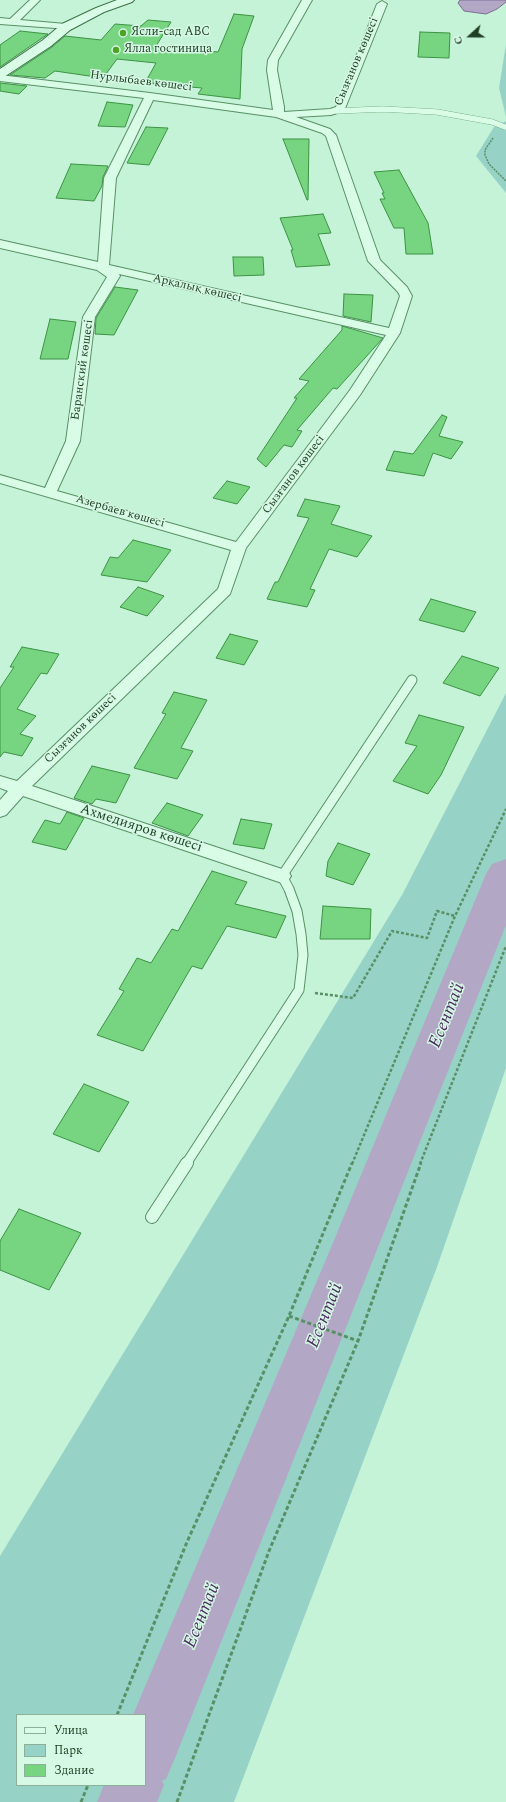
<!DOCTYPE html>
<html>
<head>
<meta charset="utf-8">
<style>
	body { margin:0 }
	#map { position:relative; width:506px; height:1802px; overflow:hidden; background:#c5f3d7; font-family:Spectral,serif }
	canvas { display:block }
	.legend { position:absolute; left:16px; top:1714px; width:130px; height:72px; box-sizing:border-box; background:#d5f9e4; border:1px solid #8caf97; margin:0; padding:5px 7px; list-style:none; font-size:12px; color:#1e3f23 }
	.legend li { display:flex; align-items:center; gap:8px; height:20px }
	.legend b { width:20px; border:1px solid #8caf97 }
	.north { position:absolute; left:450px; top:16px; width:40px; height:40px; -webkit-text-stroke:3px #d5f9e4; paint-order:stroke; rotate:249deg; font-size:11px; font-weight:700; line-height:16px; text-align:center; color:#1e3f23 }
	.north::after { content:''; display:block; margin:auto; width:14px; height:18px; background:#1e3f23; clip-path:polygon(50% 0,100% 100%,50% 72%,0 100%) }
</style>
</head>
<body>
<div id="map">
<canvas width="506" height="1802"></canvas>
<ul class="legend">
<li><b style="height:5px;background:#d9fce7"></b>Улица</li>
<li><b style="height:11px;background:#97d2c7"></b>Парк</li>
<li><b style="height:11px;background:#77d481"></b>Здание</li>
</ul>
<div class="north">С</div>
</div>
<script>
const g = document.querySelector('canvas').getContext('2d');
g.lineJoin = 'round';
function fillPath(path, color) {
  g.fillStyle = color;
  g.fill(path, 'evenodd');
}
function toPath(rows) {
  const path = new Path2D();
  for (const r of rows) {
    path.moveTo(r[0], r[1]);
    for (let i = 2; i < r.length; i += 2) path.lineTo(r[i], r[i + 1]);
  }
  return path;
}
function trace(path, color, width, dash) {
  g.strokeStyle = color;
  g.lineWidth = width;
  g.lineCap = dash ? 'butt' : 'round';
  g.setLineDash(dash || []);
  g.stroke(path);
}
function write(font, color, halo, rows, align = 'center') {
  g.font = font + ' Spectral,serif';
  g.lineWidth = 3;
  g.setLineDash([]);
  g.textBaseline = 'middle';
  g.strokeStyle = halo;
  g.fillStyle = color;
  for (const [text, x, y, turn = 0] of rows) {
    g.save();
    g.translate(x, y);
    g.rotate((+turn || 0) * Math.PI / 180);
    g.textAlign = isNaN(turn) ? turn : align;
    if (halo) g.strokeText(text, 0, 0);
    g.fillText(text, 0, 0);
    g.restore();
  }
}
fillPath(toPath([
	[506,44,506,117,499,88],
	[506,121,506,193,476,156,494,127],
	[506,693,506,1068,437,1267,234,1802,0,1802,0,1556,402,895],
	[17,1715,145,1715,145,1785,17,1785]
]), '#97d2c7');
const water = toPath([
	[460,0,506,0,506,2,497,9,486,14,464,11,458,3,460,0]
]);
fillPath(water, '#b3a7c6');
trace(water, '#7e6c95', 1);
fillPath(toPath([
	[506,859,506,925,175,1758,166,1779,162,1781,164,1785,157,1802,97,1802,104,1785,145,1785,145,1715,133,1715,327,1257,486,874,492,864,506,859]
]), '#b3a7c6');
const building = toPath([
	[234,14,254,16,242,49,240,99,198,94,202,88,145,83,156,63,117,59,103,78,55,71,45,78,10,75,52,47,65,36,101,40,115,24,141,26,148,20,171,22,156,46,218,52,234,14],
	[20,31,48,34,0,67,0,45,20,31],
	[420,32,450,33,449,58,418,57,420,32],
	[0,83,27,86,19,94,0,91,0,83],
	[107,102,133,105,125,127,98,126,107,102],
	[146,127,168,128,149,165,127,163,146,127],
	[283,139,309,139,308,200,307,200,283,139],
	[71,164,108,166,103,177,102,186,94,201,56,198,71,164],
	[399,170,428,223,433,254,406,254,404,228,394,228,380,199,385,199,382,193,384,193,374,172,399,170],
	[323,214,331,233,318,234,330,265,296,267,291,250,293,250,280,218,323,214],
	[233,257,263,257,264,275,234,276,233,257],
	[115,287,138,290,114,335,95,334,96,318,115,287],
	[344,294,373,295,371,322,343,316,344,294],
	[50,319,76,322,68,359,40,359,50,319],
	[342,326,383,338,337,389,333,388,297,430,302,431,292,447,284,445,266,467,257,459,297,398,294,398,309,381,299,379,342,330,342,326],
	[442,415,447,417,439,436,463,442,451,459,433,453,424,476,386,470,394,451,413,454,442,415],
	[227,481,250,487,237,504,213,498,227,481],
	[305,499,340,506,331,524,372,536,357,557,329,549,310,589,315,590,307,607,267,599,275,582,278,582,309,518,297,516,305,499],
	[133,540,171,550,147,582,101,575,110,557,118,558,133,540],
	[138,587,164,596,147,616,120,607,138,587],
	[431,599,476,612,464,632,419,620,431,599],
	[230,634,258,641,244,665,216,658,230,634],
	[22,647,59,654,47,674,41,673,17,709,36,716,20,734,33,738,22,756,4,752,0,757,0,688,14,667,10,667,22,647],
	[462,656,499,668,480,696,443,683,462,656],
	[174,692,207,700,181,748,193,751,177,779,134,768,166,714,162,713,174,692],
	[419,715,464,727,441,775,428,794,393,781,417,746,405,743,419,715],
	[92,766,130,775,116,803,96,799,92,804,74,798,92,766],
	[167,803,203,815,188,836,152,823,167,803],
	[67,812,84,818,66,850,32,842,45,820,60,824,67,812],
	[241,819,272,824,264,849,233,844,241,819],
	[338,843,370,854,353,885,326,876,328,861,338,843],
	[212,871,247,882,235,904,286,916,276,938,227,926,202,969,192,966,143,1051,97,1035,124,991,119,989,137,958,151,963,172,929,178,931,212,871],
	[323,906,371,909,370,939,320,939,323,906],
	[84,1084,129,1102,99,1152,53,1134,84,1084],
	[19,1209,81,1233,49,1290,0,1270,0,1241,19,1209]
]);
fillPath(building, '#77d481');
trace(building, '#3c9243', 1);
const laneFar2 = toPath([
	[337,111,383,109,437,112,492,122,505,127]
]);
const laneFar1 = toPath([
	[186,1164,299,990,303,955,301,934,297,911,289,889,282,876,412,680]
]);
const lane = toPath([
	[152,1217,187,1163]
]);
const street = toPath([
	[30,0,40,0,20,20,66,24,69,25,71,27,69,29,0,24,0,18,10,19,30,0],
	[302,0,312,0,278,60,277,70,284,107,284,112,330,109,336,107,377,4,382,1,387,4,344,111,331,115,296,117,330,129,336,135,380,260,407,287,412,296,400,333,360,395,246,548,230,594,32,786,288,871,291,876,288,881,282,883,23,796,6,815,0,817,0,800,8,791,0,788,0,776,17,781,218,589,231,550,0,483,0,475,45,488,66,441,83,317,107,277,97,270,0,248,0,240,98,262,104,178,144,98,0,81,0,75,150,93,273,110,267,70,268,60,302,0],
	[153,100,276,117,322,133,326,136,368,261,398,292,400,296,389,328,109,265,116,178,153,100],
	[119,274,386,335,350,390,236,542,57,491,80,441,95,317,120,276,119,274]
]);
const secondary = toPath([
	[117,0,134,0,132,2,104,12,70,30,51,46,4,77,0,78,0,69,43,40,62,24,96,8,117,0]
]);
trace(laneFar2, '#589065', 6);
trace(laneFar1, '#589065', 11);
trace(lane, '#589065', 14);
trace(street, '#589065', 2);
trace(secondary, '#3b7246', 2);
trace(toPath([
	[493,138,485,150,485,155,489,164,506,181]
]), '#589065', 1.5, [2, 1]);
trace(toPath([
	[315,993,353,998,392,931,427,938,437,911,455,916],
	[352,1164,455,916,506,809],
	[420,1164,506,946]
]), '#589065', 2.5, [3, 2]);
trace(toPath([
	[289,1316,358,1341],
	[117,1715,187,1542,289,1316,352,1163],
	[81,1802,88,1785],
	[177,1802,269,1551,358,1341,421,1163]
]), '#589065', 3, [4, 2.5]);
trace(laneFar2, '#d9fce7', 5.5);
trace(laneFar1, '#d9fce7', 9);
trace(lane, '#d9fce7', 12);
fillPath(street, '#d9fce7');
fillPath(secondary, '#d9fce7');
for (const [x, y, r, color] of [
	[123,33,4,"#4ca522"],
	[116,50,4,"#4ca522"]
]) {
  const dot = new Path2D();
  dot.arc(x, y, r, 0, 2 * Math.PI);
  g.fillStyle = color;
  g.fill(dot);
  trace(dot, '#d5f9e4', 1.5);
}
write('12px', '#1e3f23', '#d5f9e4', [
	["Ясли-сад ABC",131,33],
	["Ялла гостиница",124,50]
], 'left');
write('12px', '#1e3f23', '#d5f9e4', [
	["Сызғанов көшесі",357,62,-67],
	["Нурлыбаев көшесі",141,82,7],
	["Арқалық көшесі",197,289,13],
	["Баранский көшесі",83,370,-82],
	["Сызғанов көшесі",294,475,-53],
	["Азербаев көшесі",120,512,16],
	["Сызғанов көшесі",81,729,-44]
]);
write('14px', '#1e3f23', '#d5f9e4', [
	["Ахмедияров көшесі",141,829,18]
]);
write('italic 18px', '#4c2c60', '#d5f9e4', [
	["Есентай",448,1016,-68],
	["Есентай",326,1316,-68],
	["Есентай",203,1616,-68]
]);
</script>
</body>
</html>
